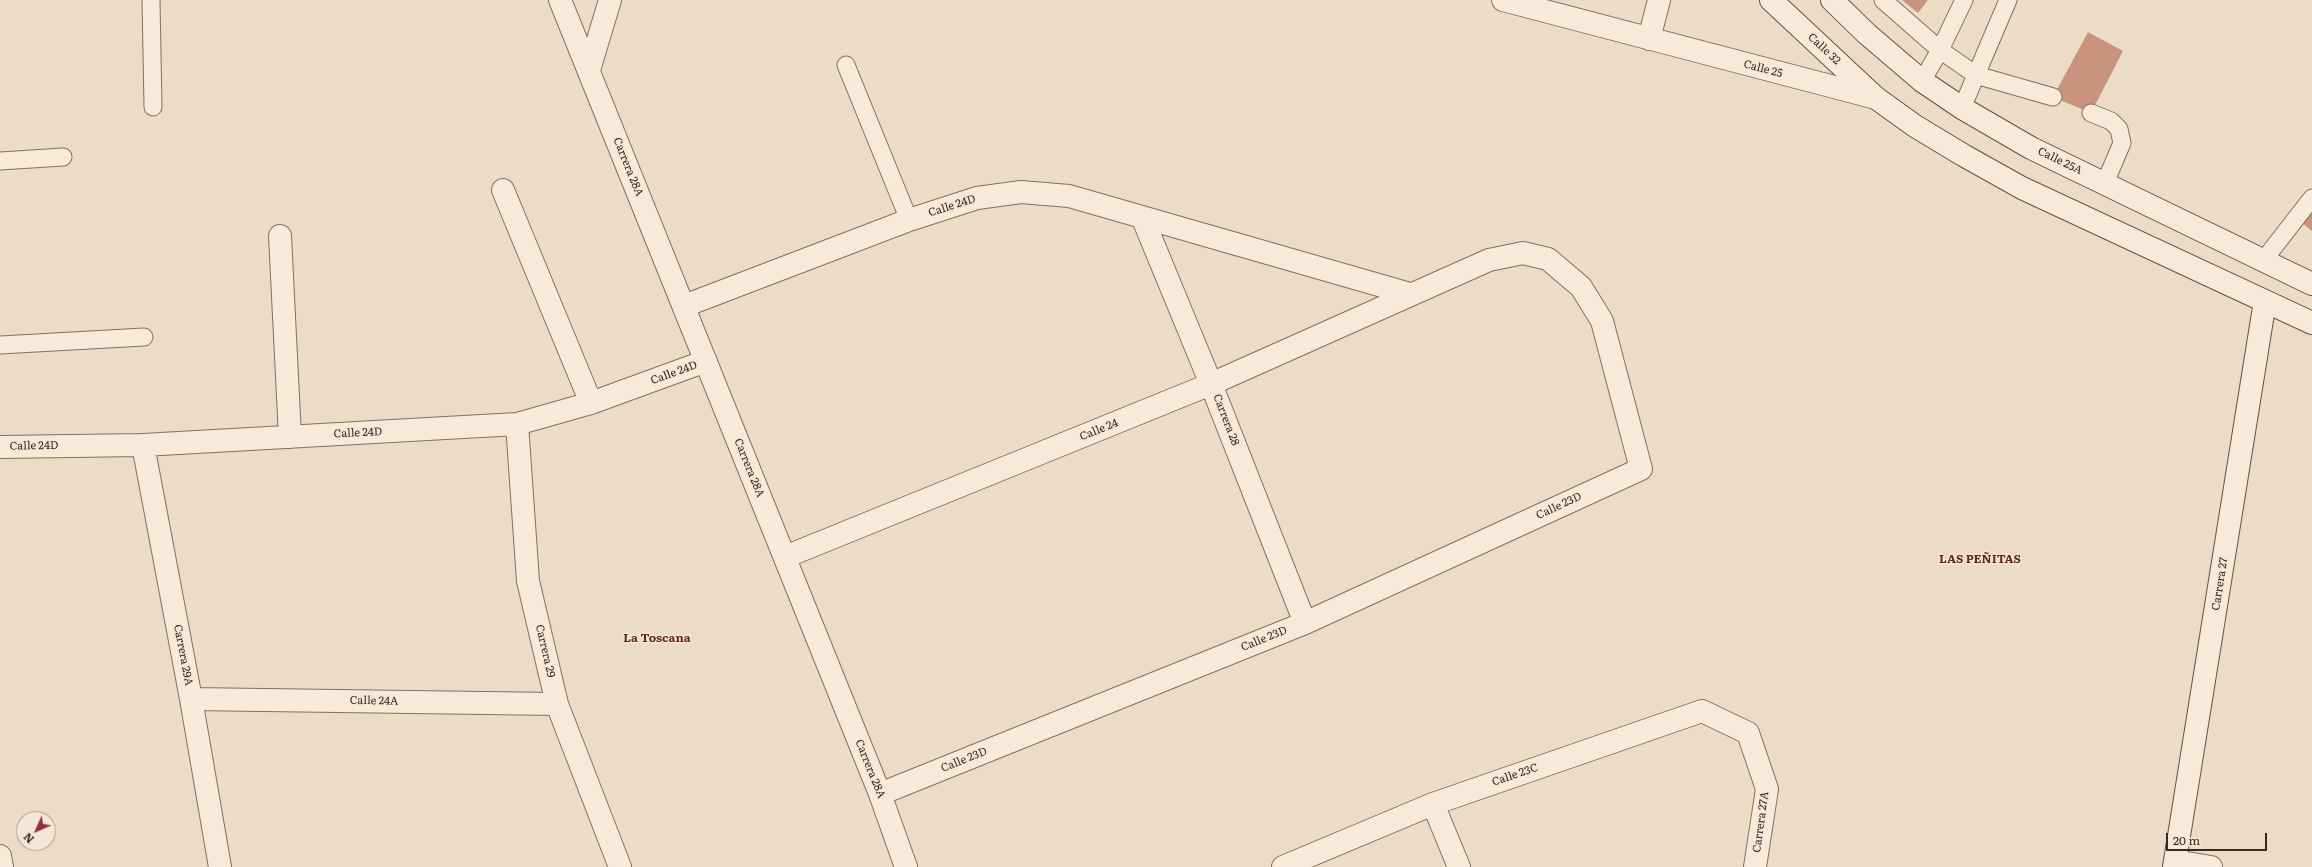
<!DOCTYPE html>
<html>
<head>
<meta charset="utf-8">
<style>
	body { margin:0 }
	#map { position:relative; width:2312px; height:867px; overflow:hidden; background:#ecdcc6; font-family:Literata,serif }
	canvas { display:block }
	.north { position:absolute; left:16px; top:811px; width:40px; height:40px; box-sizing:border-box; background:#f4e7d5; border:1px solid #a89b8d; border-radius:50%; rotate:225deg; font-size:11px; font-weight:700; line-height:16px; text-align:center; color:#372820 }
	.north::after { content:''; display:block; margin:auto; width:14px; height:18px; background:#92303d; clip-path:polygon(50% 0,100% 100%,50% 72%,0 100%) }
	.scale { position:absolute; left:2166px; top:833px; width:101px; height:18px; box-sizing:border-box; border:2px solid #372820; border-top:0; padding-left:5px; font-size:12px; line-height:14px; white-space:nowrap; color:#372820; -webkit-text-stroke:3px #f4e7d5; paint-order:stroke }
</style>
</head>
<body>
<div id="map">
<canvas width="2312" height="867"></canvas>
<div class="north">N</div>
<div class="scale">20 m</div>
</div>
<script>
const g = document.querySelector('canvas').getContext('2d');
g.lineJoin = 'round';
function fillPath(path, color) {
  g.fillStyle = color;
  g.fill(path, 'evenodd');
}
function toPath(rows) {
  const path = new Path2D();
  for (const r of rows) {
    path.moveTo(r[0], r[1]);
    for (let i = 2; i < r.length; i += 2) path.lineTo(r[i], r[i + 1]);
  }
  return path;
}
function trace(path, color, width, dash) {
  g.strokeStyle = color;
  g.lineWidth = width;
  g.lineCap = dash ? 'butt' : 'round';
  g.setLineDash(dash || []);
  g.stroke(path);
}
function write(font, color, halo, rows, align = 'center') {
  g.font = font + ' Literata,serif';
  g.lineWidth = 3;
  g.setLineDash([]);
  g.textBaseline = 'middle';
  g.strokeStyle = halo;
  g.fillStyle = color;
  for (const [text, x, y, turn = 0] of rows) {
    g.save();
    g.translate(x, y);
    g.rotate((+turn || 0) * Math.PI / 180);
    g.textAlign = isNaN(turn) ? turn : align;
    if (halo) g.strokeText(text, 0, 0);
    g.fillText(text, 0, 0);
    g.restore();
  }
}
fillPath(toPath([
	[1902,0,1928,0,1918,13],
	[2088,32,2123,51,2091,113,2053,97],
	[2312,197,2312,231,2296,218]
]), '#c8947e');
const lane = toPath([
	[151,0,153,107],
	[1883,0,1940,50,1976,75,2053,97],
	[846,65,909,220],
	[1922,81,1940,50,1964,0],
	[1962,108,2008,0],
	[2091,113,2111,121,2119,129,2122,143,2105,183],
	[0,161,63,157],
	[2263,261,2312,198],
	[0,345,144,337]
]);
const street = toPath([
	[560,0,880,794,906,867],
	[1503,0,1876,98],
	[1649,39,1659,0],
	[589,70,610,0],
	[503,190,591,403],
	[1143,219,1211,384,1305,623],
	[280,236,290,437],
	[684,306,909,220,977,198,1021,192,1069,196,1410,294],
	[517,424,528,581,557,704,620,867],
	[143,445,191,699,220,867],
	[0,447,143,445,517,424,591,403,706,361],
	[785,557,1211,384,1489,260,1523,253,1548,259,1581,287,1602,321,1641,469,1305,623,880,794],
	[191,699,557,704],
	[1433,804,1459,867],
	[0,856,2,867],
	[2175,861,2211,867],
	[1283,867,1433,804,1702,711,1748,733,1767,789,1755,867]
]);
const secondary = toPath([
	[1771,0,1876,98,1915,126,1963,155,2022,188,2312,323],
	[1832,0,1867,34,1922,81,1962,108,2031,148,2312,284],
	[2174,867,2265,301]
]);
trace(lane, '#866e5d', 19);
trace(street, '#866e5d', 24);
trace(secondary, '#684f40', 24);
trace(lane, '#f7ead9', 17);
trace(street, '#f7ead9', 22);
trace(secondary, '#f7ead9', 22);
write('11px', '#372820', '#f4e7d5', [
	["Calle 32",1824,49,43],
	["Calle 25",1763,69,15],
	["Calle 25A",2060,161,26],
	["Carrera 28A",628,167,68],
	["Calle 24D",952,206,-18],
	["Calle 24D",674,373,-20],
	["Carrera 28",1226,420,69],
	["Calle 24",1099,430,-22],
	["Calle 24D",358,433,-3],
	["Calle 24D",34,446,-1],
	["Carrera 28A",749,468,68],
	["Calle 23D",1559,506,-25],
	["Carrera 27",2220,584,-81],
	["Calle 23D",1264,639,-22],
	["Carrera 29",545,651,77],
	["Carrera 29A",183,655,79],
	["Calle 24A",374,701,1],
	["Calle 23D",964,760,-22],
	["Carrera 28A",870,769,68],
	["Calle 23C",1515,775,-19],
	["Carrera 27A",1761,822,-82]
]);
write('bold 12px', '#612721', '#f4e7d5', [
	["LAS PEÑITAS",1980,559],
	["La Toscana",657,638]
]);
</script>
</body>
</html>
